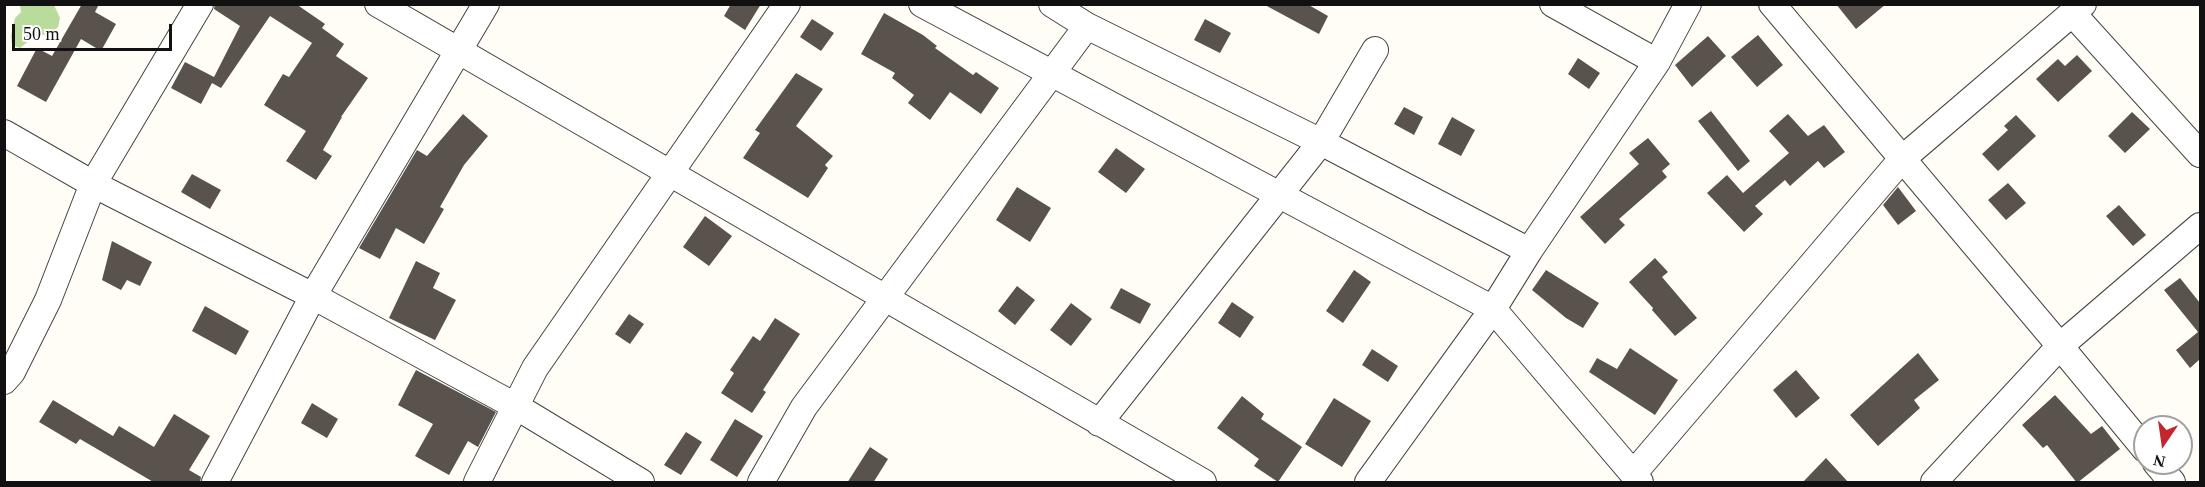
<!DOCTYPE html>
<html>
<head>
<meta charset="utf-8">
<style>
	body { margin:0 }
	#map { position:relative; width:2205px; height:487px; overflow:hidden; background:#fffdf5; font-family:"Times New Roman",serif }
	canvas { display:block }
	.frame { position:absolute; inset:0; border:6px solid #111; pointer-events:none }
	.north { position:absolute; left:2133px; top:415px; width:60px; height:60px; box-sizing:border-box; background:#fff; border:2px solid #a0a0a0; border-radius:50%; rotate:193deg; font-size:16px; font-weight:700; line-height:24px; text-align:center; color:#111 }
	.north::after { content:''; display:block; margin:auto; width:21px; height:27px; background:#c4262e; clip-path:polygon(50% 0,100% 100%,50% 72%,0 100%) }
	.scale { position:absolute; left:12px; top:24px; width:160px; height:27px; box-sizing:border-box; border:3px solid #111; border-top:0; padding-left:8px; font-size:18px; line-height:21px; white-space:nowrap; color:#111; -webkit-text-stroke:4px #fff; paint-order:stroke }
</style>
</head>
<body>
<div id="map">
<canvas width="2205" height="487"></canvas>
<div class="frame"></div>
<div class="north">N</div>
<div class="scale">50 m</div>
</div>
<script>
const g = document.querySelector('canvas').getContext('2d');
g.lineJoin = 'round';
function fillPath(path, color) {
  g.fillStyle = color;
  g.fill(path, 'evenodd');
}
function toPath(rows) {
  const path = new Path2D();
  for (const r of rows) {
    path.moveTo(r[0], r[1]);
    for (let i = 2; i < r.length; i += 2) path.lineTo(r[i], r[i + 1]);
  }
  return path;
}
function trace(path, color, width, dash) {
  g.strokeStyle = color;
  g.lineWidth = width;
  g.lineCap = dash ? 'butt' : 'round';
  g.setLineDash(dash || []);
  g.stroke(path);
}
fillPath(toPath([
	[20,5,54,5,60,18,58,27,51,33,34,37,20,48,12,45,11,36,15,18,21,12]
]), '#b9dc9c');
fillPath(toPath([
	[82,4,99,4,95,12,116,24,101,51,81,39,46,102,17,86,37,48,52,56],
	[215,4,296,4,325,24,322,28,344,44,336,56,368,78,341,117,342,117,323,150,332,156,316,180,286,161,306,131,264,105,283,74,289,77,312,43,270,16,221,88,212,83,201,104,171,88,185,62,214,77,240,26,214,9],
	[731,4,761,4,745,30,724,16],
	[1263,4,1307,4,1328,16,1319,34],
	[1836,4,1886,4,1856,29],
	[884,13,923,35,937,46,935,48,973,75,976,72,999,88,981,114,950,92,930,120,908,103,914,95,892,78,895,73,861,54],
	[812,19,834,33,821,51,800,37],
	[1205,19,1231,33,1220,53,1194,40],
	[1758,35,1783,65,1757,87,1731,57],
	[1708,36,1726,56,1692,87,1675,65],
	[2077,55,2092,71,2058,102,2036,79,2058,59,2065,66],
	[1578,58,1600,73,1589,89,1568,74],
	[796,73,823,89,796,126,833,156,825,165,828,168,808,198,743,158,760,133,755,130],
	[1404,107,1423,117,1414,135,1394,124],
	[1711,111,1750,161,1738,171,1698,121],
	[2132,112,2150,129,2125,153,2108,136],
	[463,114,488,136,464,165,440,207,444,209,424,244,396,228,380,259,359,248,417,150,427,156],
	[1788,114,1808,136,1824,125,1845,152,1824,168,1818,161,1790,186,1785,180,1755,206,1763,214,1744,232,1707,193,1727,175,1743,193,1789,153,1769,131],
	[2016,115,2036,136,1998,171,1982,154,2008,130,2004,126],
	[1452,117,1475,130,1461,156,1438,144],
	[1648,138,1670,164,1662,171,1667,177,1619,219,1625,225,1605,244,1580,217,1639,164,1629,153],
	[1116,148,1145,169,1126,193,1098,172],
	[192,174,221,190,210,209,181,192],
	[2008,183,2026,203,2006,220,1988,200],
	[1017,187,1051,208,1030,242,996,220],
	[1898,187,1916,211,1898,225,1883,205],
	[2119,205,2146,235,2133,246,2106,216],
	[705,216,732,236,709,266,683,247],
	[112,241,152,262,140,286,127,280,121,290,102,280],
	[1655,258,1668,272,1662,277,1697,318,1675,336,1652,310,1653,308,1629,282],
	[416,261,440,273,433,288,456,300,435,340,389,318],
	[1354,270,1371,282,1343,323,1326,311],
	[1546,270,1599,303,1583,328,1566,318,1532,290],
	[2180,278,2200,303,2200,359,2190,368,2176,350,2198,332,2164,290],
	[1017,286,1035,300,1015,325,998,311],
	[1121,288,1151,304,1140,324,1110,308],
	[1232,302,1254,317,1240,338,1218,323],
	[1071,303,1092,319,1071,346,1050,330],
	[205,306,249,331,236,355,192,331],
	[629,314,644,324,630,344,615,334],
	[775,318,800,334,763,390,766,392,752,413,721,393,734,373,730,370,753,336,760,341],
	[1630,348,1678,380,1655,415,1589,372,1597,358,1617,369],
	[1372,349,1398,366,1388,382,1362,365],
	[1918,353,1939,380,1914,400,1920,408,1878,446,1850,415],
	[416,370,496,412,478,447,468,441,449,475,415,456,433,424,398,405],
	[1796,370,1820,398,1796,418,1773,390],
	[2055,395,2091,434,2102,426,2120,449,2077,483,2047,445,2043,448,2022,425],
	[1242,396,1264,414,1261,419,1302,447,1278,482,1254,466,1259,459,1217,428],
	[1334,398,1371,421,1342,467,1305,444],
	[53,400,113,436,119,426,154,447,174,414,210,436,189,470,201,477,200,483,155,483,80,439,76,444,39,422],
	[312,403,338,419,327,438,301,423],
	[735,419,763,436,737,477,710,460],
	[686,432,702,442,681,475,664,465],
	[870,447,888,459,873,483,847,483],
	[1826,458,1849,483,1802,483]
]), '#5a524d');
const minor = toPath([
	[378,4,1203,482],
	[922,4,1493,309,1640,482],
	[1052,4,1087,26,1321,142,1529,251],
	[1553,4,1657,62],
	[1772,4,2060,346,2145,449],
	[2073,14,2200,154],
	[4,133,93,184,313,296,517,407,641,482],
	[4,381,12,372,48,300,93,184,200,4],
	[1099,423,1321,142,1375,50],
	[2156,463,2172,482],
	[1633,474,1902,159,2083,4],
	[215,482,313,296,486,4],
	[477,482,535,368,787,4],
	[761,482,804,407,1087,26],
	[1368,482,1493,309,1529,251,1657,62,1688,4],
	[1934,482,2060,346,2200,226]
]);
trace(minor, '#444', 28);
trace(minor, '#fff', 26);
</script>
</body>
</html>
